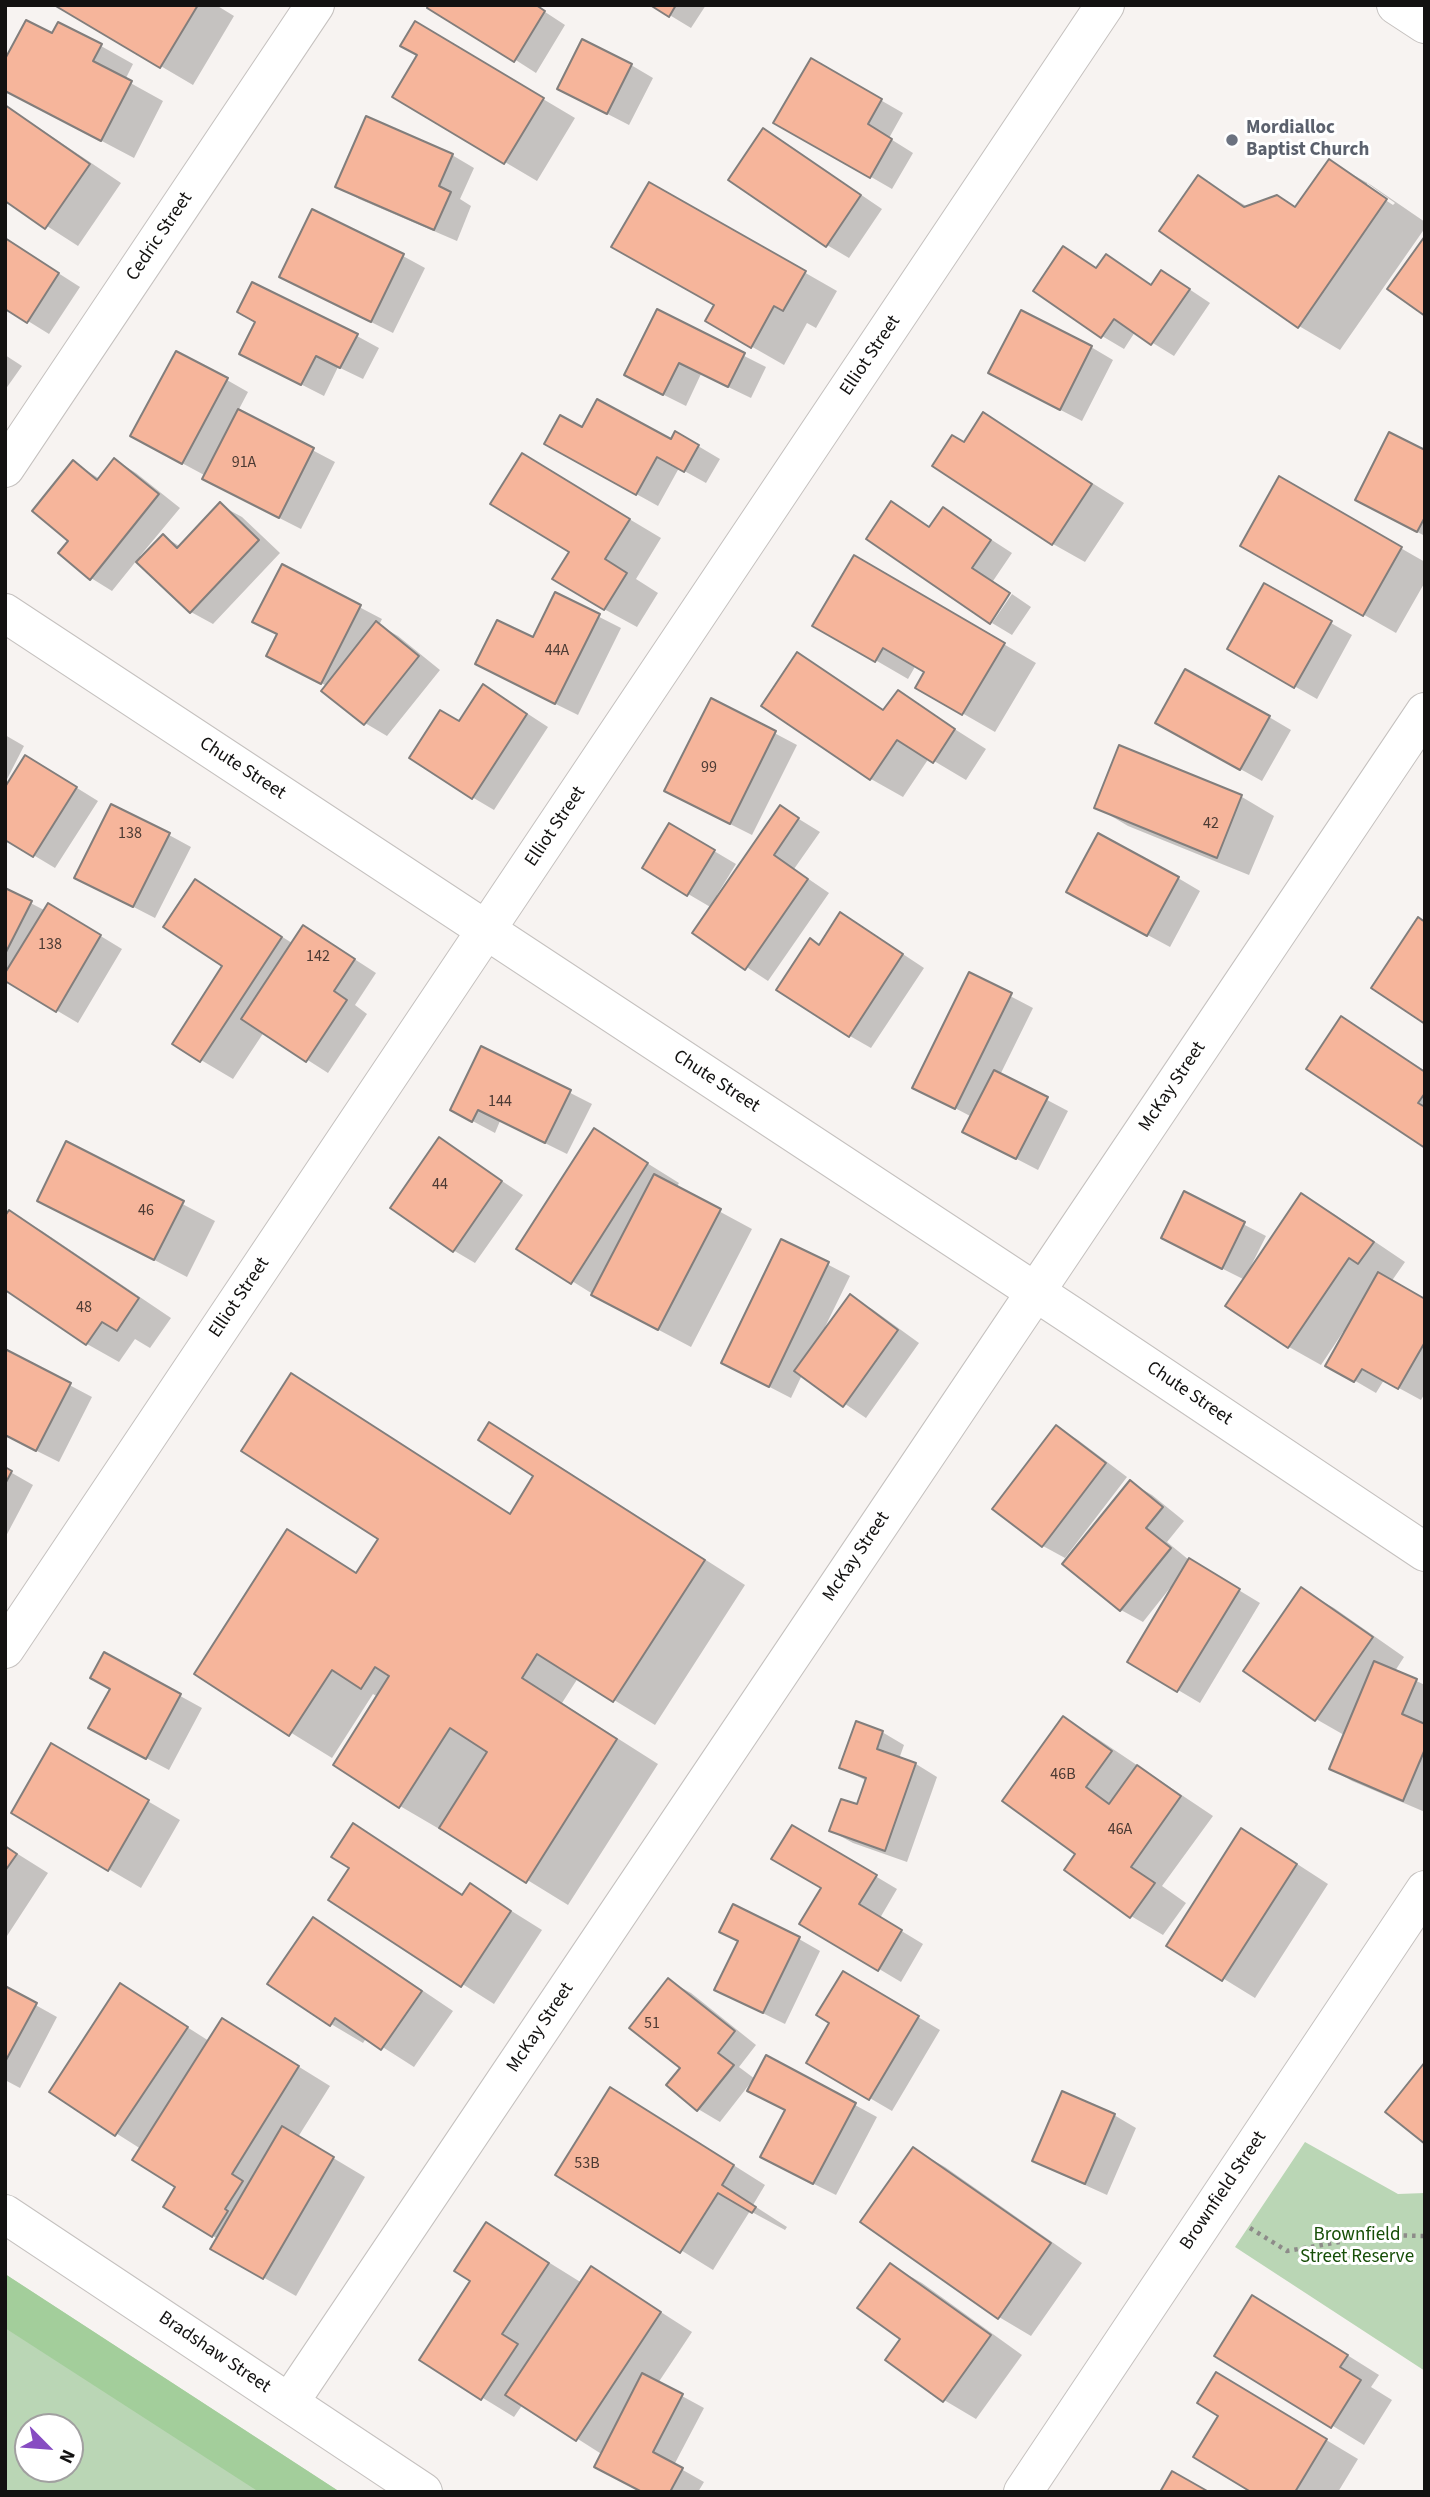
<!DOCTYPE html>
<html>
<head>
<meta charset="utf-8">
<style>
	body { margin:0 }
	#map { position:relative; width:1430px; height:2497px; overflow:hidden; background:#f7f3f1; font-family:"Source Sans 3",sans-serif }
	canvas { display:block }
	.frame { position:absolute; inset:0; border:7px solid #131211; pointer-events:none }
	.north { position:absolute; left:14px; top:2413px; width:70px; height:70px; box-sizing:border-box; background:#fff; border:2px solid #a1a0a0; border-radius:50%; rotate:115deg; font-size:19px; font-weight:700; line-height:28px; text-align:center; color:#131211 }
	.north::after { content:''; display:block; margin:auto; width:24px; height:32px; background:#874cc2; clip-path:polygon(50% 0,100% 100%,50% 72%,0 100%) }
</style>
</head>
<body>
<div id="map">
<canvas width="1430" height="2497"></canvas>
<div class="frame"></div>
<div class="north">N</div>
</div>
<script>
const g = document.querySelector('canvas').getContext('2d');
g.lineJoin = 'round';
function fillPath(path, color) {
  g.fillStyle = color;
  g.fill(path, 'evenodd');
}
function toPath(rows) {
  const path = new Path2D();
  for (const r of rows) {
    path.moveTo(r[0], r[1]);
    for (let i = 2; i < r.length; i += 2) path.lineTo(r[i], r[i + 1]);
  }
  return path;
}
function trace(path, color, width, dash) {
  g.strokeStyle = color;
  g.lineWidth = width;
  g.lineCap = dash ? 'butt' : 'round';
  g.setLineDash(dash || []);
  g.stroke(path);
}
function write(font, color, halo, rows, align = 'center') {
  g.font = font + ' "Source Sans 3",sans-serif';
  g.lineWidth = 6;
  g.setLineDash([]);
  g.textBaseline = 'middle';
  g.strokeStyle = halo;
  g.fillStyle = color;
  for (const [text, x, y, turn = 0] of rows) {
    g.save();
    g.translate(x, y);
    g.rotate((+turn || 0) * Math.PI / 180);
    g.textAlign = isNaN(turn) ? turn : align;
    if (halo) g.strokeText(text, 0, 0);
    g.fillText(text, 0, 0);
    g.restore();
  }
}
fillPath(toPath([
	[1305,2142,1398,2194,1425,2193,1425,2371,1235,2247],
	[5,2274,340,2492,5,2492],
	[28,2427,70,2427,70,2469,28,2469]
]), '#bad6b5');
fillPath(toPath([
	[5,2274,340,2492,259,2492,5,2328]
]), '#a3ce9b');
fillPath(toPath([
	[57,5,216,5,234,16,193,85],
	[430,5,540,5,539,8,565,25,536,73],
	[653,5,706,5,691,28],
	[53,36,101,46,133,64,125,80,163,101,134,158,5,90],
	[447,42,575,118,537,181,395,97],
	[811,60,903,113,889,138,913,153,892,189,776,122],
	[631,65,653,78,629,125,559,89],
	[5,105,121,183,78,246,5,199],
	[785,143,882,209,849,258,827,245],
	[452,155,474,168,460,199,471,206,457,241,359,199,337,186],
	[1329,161,1371,185,1425,222,1425,228,1340,350,1299,326,1198,178,1248,207,1296,208],
	[1367,183,1395,203,1393,205,1367,188],
	[650,184,837,291,816,328,807,323,784,365,707,321,716,305],
	[5,239,80,287,49,334,28,321],
	[1064,248,1098,269,1106,256,1152,286,1183,285,1210,303,1174,356,1135,332,1124,349,1102,336],
	[403,256,425,268,393,333,303,288],
	[657,312,766,367,751,398,701,374,686,406,648,387],
	[357,336,379,348,363,379,338,367,324,396,263,365],
	[1091,347,1113,360,1082,421,1012,385],
	[5,355,22,366,5,390],
	[227,380,248,392,238,411,335,462,301,529,226,491,206,476,154,448],
	[984,415,1124,503,1085,562,1053,544,965,444],
	[582,430,671,441,676,433,720,459,706,483,679,468,658,506,546,444],
	[1425,452,1425,536,1379,512],
	[115,460,136,473,180,508,140,556,143,558,163,536,181,547,220,505,242,517,280,553,213,624,191,612,137,560,112,591,91,578,71,541,74,463,100,479],
	[554,474,661,538,636,579,658,593,637,627,604,609,571,551],
	[1280,479,1425,562,1425,582,1396,633,1242,545],
	[892,504,931,528,944,509,1012,553,993,581,1009,592,989,621],
	[855,557,1036,663,995,732,917,687,926,671,916,665,908,679,815,625],
	[283,567,382,619,379,625,398,636,440,670,387,736,365,723,324,690,327,686,290,667,279,635,255,621],
	[1264,585,1352,635,1317,699,1229,649],
	[1012,594,1031,607,1012,635,992,623],
	[556,595,621,628,578,715,499,676,533,640],
	[797,655,885,711,898,693,986,749,966,780,929,758,903,797,871,779,763,706],
	[505,699,548,727,494,810,472,797,460,723],
	[712,700,797,745,752,835,688,803],
	[1269,717,1291,730,1262,781,1179,735],
	[5,735,24,746,5,783],
	[1120,747,1242,797,1274,816,1249,875,1128,826,1096,807],
	[48,770,98,801,55,868,5,838],
	[781,808,820,832,794,869,829,893,768,981,695,933,712,908,644,868,670,825,736,864,717,895,719,897],
	[169,835,191,847,155,918,77,878],
	[1178,878,1200,891,1170,947,1090,904],
	[195,882,292,943,325,940,376,973,355,1005,367,1014,328,1073,264,1032,233,1079,201,1060,225,965],
	[5,890,46,911,71,918,122,949,78,1023,56,1010,5,972],
	[862,927,924,968,871,1048,850,1036,820,946],
	[970,975,1033,1008,1000,1075,1068,1111,1038,1170,986,1143,972,1117,915,1087],
	[1342,1019,1425,1071,1425,1146],
	[482,1048,592,1104,567,1154,500,1121,495,1133,452,1110],
	[594,1130,679,1183,676,1188,752,1229,691,1347,604,1301,519,1248],
	[439,1139,523,1195,475,1263,453,1250],
	[67,1144,215,1221,187,1277,39,1200],
	[1185,1194,1266,1236,1250,1268,1252,1269,1302,1195,1334,1214,1405,1262,1391,1282,1425,1301,1425,1393,1421,1400,1384,1380,1376,1393,1328,1365,1345,1334,1343,1332,1321,1365,1289,1347,1228,1305,1245,1280,1185,1250],
	[10,1213,42,1231,171,1318,150,1348,135,1339,119,1362,87,1344,5,1288],
	[782,1241,850,1276,825,1327,827,1328,850,1297,872,1309,919,1343,866,1418,802,1375,791,1398,723,1363],
	[5,1351,92,1397,59,1462,5,1435],
	[292,1376,333,1400,511,1514,536,1476,490,1424,531,1448,745,1585,655,1725,578,1678,562,1703,658,1764,568,1905,443,1828,441,1830,400,1806,378,1697,373,1694,332,1758,196,1674,288,1531,358,1574,380,1539],
	[1057,1427,1078,1440,1127,1477,1065,1558,1043,1546,995,1508],
	[5,1469,33,1485,5,1538],
	[1130,1482,1152,1495,1184,1521,1167,1542,1189,1560,1260,1603,1200,1703,1129,1661,1172,1590,1170,1588,1143,1622,1121,1610,1065,1564],
	[1302,1590,1334,1608,1404,1657,1395,1671,1425,1685,1425,1812,1352,1781,1331,1769,1344,1735,1316,1719],
	[104,1654,202,1708,169,1770,112,1740,112,1689],
	[1063,1719,1095,1737,1213,1816,1162,1886,1186,1903,1163,1935,1131,1916,1078,1853],
	[882,1732,904,1745,899,1759,916,1764,937,1777,907,1862,853,1843,831,1831,858,1807,867,1781,841,1768],
	[52,1745,180,1820,141,1888,13,1813],
	[354,1825,464,1895,470,1885,542,1930,494,2004,330,1900,352,1868],
	[793,1827,897,1889,880,1918,923,1944,901,1982,802,1923,823,1888],
	[5,1846,48,1873,5,1939],
	[1274,1849,1328,1884,1255,1998,1169,1945],
	[313,1919,345,1938,453,2011,414,2067,367,2037,363,2043,331,2024],
	[799,1939,820,1951,785,2024,738,2001],
	[844,1973,940,2030,892,2111,808,2062,831,2023],
	[669,1981,691,1993,756,2045,739,2067,755,2079,855,2105,877,2117,836,2195,784,2169,786,2111,752,2081,720,2122,698,2109,682,2067],
	[121,1985,209,2041,254,2039,330,2086,298,2137,365,2177,296,2296,212,2248,218,2239,165,2206,178,2186,141,2149,51,2092],
	[5,1988,57,2017,20,2088,5,2080],
	[643,2108,765,2185,753,2205,787,2227,785,2230,750,2211,713,2270,558,2174],
	[1114,2115,1136,2128,1107,2195,1056,2172,1035,2160],
	[913,2149,945,2167,1082,2263,1031,2336,999,2317],
	[487,2224,582,2283,592,2268,692,2332,658,2383,704,2408,674,2465,704,2482,698,2492,643,2492,603,2455,523,2404,514,2417,421,2360,473,2281],
	[890,2265,922,2283,1022,2355,976,2419,944,2400,903,2339],
	[1285,2316,1379,2375,1371,2387,1392,2400,1364,2445,1217,2355],
	[1248,2393,1358,2459,1338,2492,1254,2492]
]), '#0003');
const building = toPath([
	[54,5,198,5,160,68,54,5],
	[428,5,536,5,545,11,514,62,427,8,428,5],
	[650,5,676,5,669,17,650,5],
	[26,20,52,33,58,22,102,44,93,61,132,81,101,141,5,91,5,59,26,20],
	[415,21,544,98,504,164,392,97,417,55,400,46,415,21],
	[582,39,632,64,607,114,557,89,582,39],
	[811,58,882,99,868,124,892,139,870,178,773,123,811,58],
	[5,105,90,164,45,229,5,201,5,105],
	[366,116,453,154,439,186,451,192,434,230,335,187,366,116],
	[763,128,861,195,826,247,728,180,763,128],
	[1329,159,1387,199,1298,328,1159,231,1198,175,1244,207,1277,195,1295,207,1329,159],
	[649,182,806,271,783,311,774,306,751,348,705,321,714,305,611,247,649,182],
	[312,209,404,254,371,322,279,277,312,209],
	[1425,236,1425,316,1387,289,1425,236],
	[5,238,59,273,27,323,5,309,5,238],
	[1063,246,1096,268,1106,254,1151,285,1161,270,1190,289,1151,345,1114,319,1101,338,1033,291,1063,246],
	[252,282,358,334,340,368,316,356,301,385,239,354,255,322,237,312,252,282],
	[657,309,745,353,728,387,679,363,663,395,624,375,657,309],
	[1021,310,1092,346,1060,410,988,373,1021,310],
	[176,351,228,378,182,464,130,436,176,351],
	[597,399,671,439,675,431,699,445,684,472,657,457,636,495,544,444,560,415,582,427,597,399],
	[238,409,314,448,279,518,202,479,238,409],
	[983,412,1092,484,1052,545,932,466,952,435,964,442,983,412],
	[1389,432,1425,450,1425,517,1417,532,1355,500,1389,432],
	[522,453,630,519,605,559,627,573,604,610,552,579,569,552,490,504,522,453],
	[114,458,159,494,90,580,58,553,68,541,32,511,73,460,97,480,114,458],
	[1279,476,1402,547,1363,616,1240,546,1279,476],
	[891,501,929,527,943,507,991,540,972,568,1010,593,990,624,866,539,891,501],
	[220,502,259,540,190,613,136,562,163,534,177,548,220,502],
	[854,555,1005,643,962,715,915,688,924,672,883,648,875,662,812,626,854,555],
	[282,564,361,605,321,684,266,656,277,634,252,622,282,564],
	[1264,583,1332,621,1294,688,1227,649,1264,583],
	[555,592,600,614,555,704,475,664,497,620,533,637,555,592],
	[376,621,419,656,364,725,321,691,376,621],
	[797,652,883,710,898,690,955,729,933,763,897,740,870,780,761,706,797,652],
	[1185,669,1270,716,1240,770,1155,723,1185,669],
	[483,684,527,714,472,799,409,758,440,710,459,721,483,684],
	[711,698,776,731,730,824,664,791,711,698],
	[1119,745,1242,795,1217,858,1094,808,1119,745],
	[25,755,77,787,33,857,5,840,5,787,25,755],
	[111,804,170,833,133,907,74,878,111,804],
	[780,805,799,818,774,855,808,879,745,970,692,933,780,805],
	[669,823,715,850,687,896,642,868,669,823],
	[1098,833,1179,877,1147,936,1066,892,1098,833],
	[195,879,282,937,200,1062,172,1044,222,966,163,927,195,879],
	[5,888,32,901,5,954,5,888],
	[48,903,101,935,56,1012,5,981,5,973,48,903],
	[840,912,903,954,849,1037,776,990,810,938,819,945,840,912],
	[1418,917,1425,922,1425,1024,1371,988,1418,917],
	[303,925,355,959,334,991,347,1000,306,1062,241,1019,303,925],
	[969,972,1012,993,955,1109,912,1088,969,972],
	[1341,1016,1425,1072,1425,1093,1418,1103,1425,1107,1425,1148,1306,1069,1341,1016],
	[481,1046,571,1090,545,1143,478,1110,472,1122,450,1110,481,1046],
	[994,1070,1048,1097,1016,1159,962,1132,994,1070],
	[594,1128,648,1163,571,1284,516,1249,594,1128],
	[439,1137,502,1181,453,1252,390,1208,439,1137],
	[66,1141,184,1201,154,1260,37,1201,66,1141],
	[654,1174,721,1209,658,1330,591,1295,654,1174],
	[1184,1191,1245,1222,1222,1269,1161,1238,1184,1191],
	[1301,1193,1374,1242,1358,1264,1349,1258,1288,1348,1225,1306,1301,1193],
	[9,1210,139,1298,117,1331,102,1322,86,1345,5,1290,5,1216,9,1210],
	[781,1239,829,1262,769,1387,721,1363,781,1239],
	[1378,1272,1425,1299,1425,1342,1398,1389,1362,1369,1354,1382,1325,1366,1378,1272],
	[850,1294,898,1330,843,1407,794,1371,850,1294],
	[5,1349,71,1383,36,1451,5,1435,5,1349],
	[291,1373,510,1514,533,1476,478,1440,489,1422,705,1560,613,1702,537,1654,522,1678,617,1739,526,1883,439,1828,487,1752,450,1728,399,1808,333,1765,389,1676,375,1667,361,1689,332,1670,289,1736,194,1674,287,1529,356,1573,378,1539,241,1451,291,1373],
	[1056,1425,1106,1463,1042,1547,992,1509,1056,1425],
	[5,1467,12,1471,5,1484,5,1467],
	[1130,1480,1163,1507,1146,1528,1171,1548,1120,1611,1062,1564,1130,1480],
	[1189,1558,1240,1589,1177,1692,1127,1662,1189,1558],
	[1301,1587,1373,1637,1315,1721,1243,1671,1301,1587],
	[104,1652,181,1694,146,1759,88,1728,110,1689,90,1678,104,1652],
	[1374,1661,1417,1679,1402,1714,1425,1724,1425,1749,1403,1801,1329,1769,1374,1661],
	[1063,1716,1112,1751,1086,1787,1109,1804,1137,1765,1181,1796,1131,1867,1155,1883,1130,1918,1064,1870,1075,1854,1002,1801,1063,1716],
	[856,1721,883,1731,877,1749,916,1763,885,1851,829,1831,841,1799,857,1804,866,1778,839,1768,856,1721],
	[51,1743,149,1800,108,1871,11,1813,51,1743],
	[353,1823,462,1895,470,1883,511,1911,461,1987,328,1900,349,1868,331,1857,353,1823],
	[792,1825,877,1875,859,1904,902,1930,878,1971,799,1924,821,1888,771,1859,792,1825],
	[1241,1828,1297,1864,1222,1981,1166,1946,1241,1828],
	[5,1846,17,1854,5,1871,5,1846],
	[733,1904,800,1937,763,2013,714,1990,738,1941,719,1932,733,1904],
	[313,1917,422,1991,381,2050,335,2018,330,2026,267,1984,313,1917],
	[843,1971,919,2016,869,2100,806,2063,829,2023,816,2015,843,1971],
	[668,1978,735,2031,718,2053,734,2065,697,2111,666,2085,680,2068,629,2028,668,1978],
	[120,1983,188,2027,115,2136,49,2092,120,1983],
	[5,1986,37,2003,5,2062,5,1986],
	[222,2018,299,2066,232,2174,243,2181,225,2209,228,2211,212,2237,163,2207,175,2187,132,2160,222,2018],
	[766,2055,856,2103,813,2184,760,2157,785,2110,747,2091,766,2055],
	[1425,2062,1425,2144,1385,2112,1425,2062],
	[610,2087,734,2165,722,2185,756,2207,752,2213,718,2193,680,2253,555,2175,610,2087],
	[1062,2091,1115,2114,1085,2184,1032,2161,1062,2091],
	[282,2126,334,2157,263,2279,210,2249,282,2126],
	[913,2147,1051,2243,998,2319,860,2222,913,2147],
	[486,2222,549,2263,502,2334,518,2344,481,2400,419,2360,470,2281,454,2271,486,2222],
	[890,2263,991,2335,943,2402,885,2360,900,2339,857,2308,890,2263],
	[591,2266,661,2312,576,2441,505,2395,591,2266],
	[1252,2295,1348,2355,1340,2367,1361,2380,1331,2428,1214,2356,1252,2295],
	[1216,2372,1327,2439,1295,2492,1251,2492,1193,2457,1218,2416,1197,2403,1216,2372],
	[642,2373,683,2394,653,2452,683,2468,670,2492,642,2492,594,2467,642,2373],
	[1172,2471,1209,2492,1160,2492,1172,2471]
]);
fillPath(building, '#f6b59b');
trace(building, '#827e7c', 2);
const minor = toPath([
	[5,468,315,5],
	[5,613,1072,1316,1425,1552],
	[5,1649,1105,5],
	[5,2214,423,2492],
	[289,2403,1425,712],
	[1023,2492,1425,1890]
]);
const tertiary = toPath([
	[1396,5,1425,24]
]);
trace(minor, '#c5c1bf', 40);
trace(tertiary, '#c5c1bf', 40);
trace(toPath([
	[1250,2228,1287,2251,1380,2235,1425,2236]
]), '#8d8b89', 4.5, [3.5, 5]);
trace(minor, '#fff', 38);
trace(tertiary, '#fff', 38);
for (const [x, y, r, color] of [
	[1232,140,7,"#6b7280"]
]) {
  const dot = new Path2D();
  dot.arc(x, y, r, 0, 2 * Math.PI);
  g.fillStyle = color;
  g.fill(dot);
  trace(dot, '#fff', 2.5);
}
write('16px', '#4c3b34', null, [
	["91A",244,463],
	["44A",557,651],
	["99",709,768],
	["42",1211,824],
	["138",130,834],
	["138",50,945],
	["142",318,957],
	["144",500,1102],
	["44",440,1185],
	["46",146,1211],
	["48",84,1308],
	["46B",1063,1775],
	["46A",1120,1830],
	["51",652,2024],
	["53B",587,2164]
]);
write('bold 19px', '#5b616d', '#fff', [
	["Mordialloc",1246,129],
	["Baptist Church",1246,151]
], 'left');
write('19px', '#131211', '#fff', [
	["Cedric Street",160,237,-56],
	["Elliot Street",871,356,-56],
	["Chute Street",242,769,33],
	["Elliot Street",556,827,-56],
	["Chute Street",716,1082,33],
	["McKay Street",1173,1087,-56],
	["Elliot Street",240,1298,-56],
	["Chute Street",1189,1394,34],
	["McKay Street",857,1557,-56],
	["McKay Street",541,2028,-56],
	["Brownfield Street",1224,2191,-56],
	["Bradshaw Street",214,2353,34]
]);
write('19px', '#164e07', '#fff', [
	["Brownfield",1357,2236],
	["Street Reserve",1357,2258]
]);
</script>
</body>
</html>
